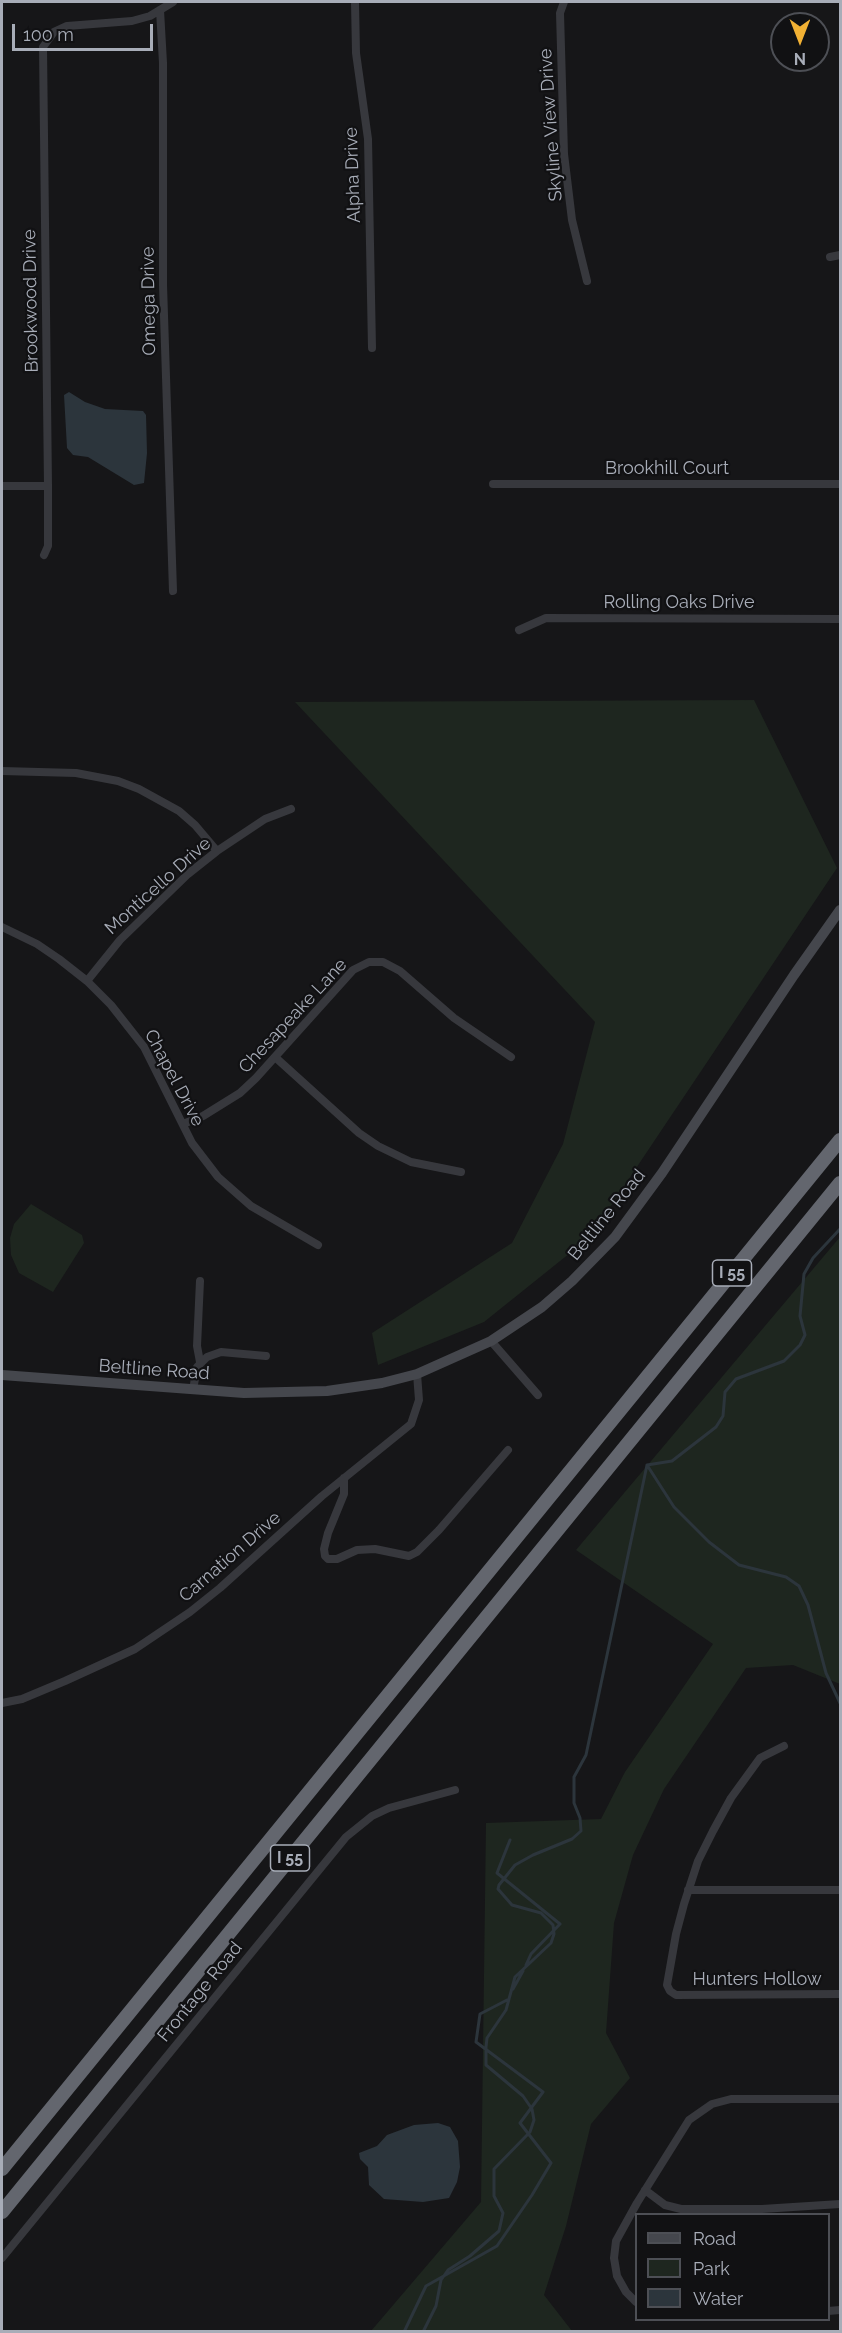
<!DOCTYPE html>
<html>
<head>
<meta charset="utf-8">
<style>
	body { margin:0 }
	#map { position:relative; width:842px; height:2333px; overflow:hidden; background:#161618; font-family:Raleway,sans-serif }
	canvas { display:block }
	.frame { position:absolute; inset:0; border:3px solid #a8adb8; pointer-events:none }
	.legend { position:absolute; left:635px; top:2213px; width:195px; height:108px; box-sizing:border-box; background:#111113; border:2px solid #4d4f55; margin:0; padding:8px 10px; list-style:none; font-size:18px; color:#a8adb8 }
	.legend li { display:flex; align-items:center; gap:12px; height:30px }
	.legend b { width:30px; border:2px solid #4d4f55 }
	.north { position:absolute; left:770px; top:12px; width:60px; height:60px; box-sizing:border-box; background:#111113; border:2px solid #4d4f55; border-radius:50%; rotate:180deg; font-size:16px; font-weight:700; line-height:24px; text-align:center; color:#a8adb8 }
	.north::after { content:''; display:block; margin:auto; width:21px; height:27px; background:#f2b134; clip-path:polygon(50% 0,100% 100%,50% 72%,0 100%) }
	.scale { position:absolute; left:12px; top:24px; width:141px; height:27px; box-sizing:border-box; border:3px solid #a8adb8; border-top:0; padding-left:8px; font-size:18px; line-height:21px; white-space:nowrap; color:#a8adb8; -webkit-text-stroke:4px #111113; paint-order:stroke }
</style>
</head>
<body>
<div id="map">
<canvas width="842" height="2333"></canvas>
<div class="frame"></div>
<ul class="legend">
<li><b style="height:8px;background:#45474d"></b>Road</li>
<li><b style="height:16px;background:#1e261f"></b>Park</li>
<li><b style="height:16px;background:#2c353c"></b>Water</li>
</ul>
<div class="north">N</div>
<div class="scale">100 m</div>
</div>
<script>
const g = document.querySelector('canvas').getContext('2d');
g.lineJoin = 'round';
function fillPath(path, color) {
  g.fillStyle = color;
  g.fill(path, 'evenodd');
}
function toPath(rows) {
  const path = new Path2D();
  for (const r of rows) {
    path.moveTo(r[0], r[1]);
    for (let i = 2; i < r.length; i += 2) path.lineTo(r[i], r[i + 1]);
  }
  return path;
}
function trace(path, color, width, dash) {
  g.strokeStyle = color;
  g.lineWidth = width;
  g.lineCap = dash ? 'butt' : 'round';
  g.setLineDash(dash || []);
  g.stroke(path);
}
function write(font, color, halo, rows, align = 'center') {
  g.font = font + ' Raleway,sans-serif';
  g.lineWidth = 4.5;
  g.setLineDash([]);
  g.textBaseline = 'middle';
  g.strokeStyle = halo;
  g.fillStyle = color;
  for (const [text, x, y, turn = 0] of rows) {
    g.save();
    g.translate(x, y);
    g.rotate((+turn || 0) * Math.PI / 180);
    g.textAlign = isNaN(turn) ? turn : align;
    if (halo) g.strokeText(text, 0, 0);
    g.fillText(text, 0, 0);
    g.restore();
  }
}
fillPath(toPath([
	[754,700,837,868,590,1237,484,1322,378,1365,372,1333,512,1243,563,1144,595,1022,295,702],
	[31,1204,82,1235,84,1243,53,1292,19,1273,11,1255,10,1238,14,1224],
	[840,1237,840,1684,793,1665,746,1668,664,1789,633,1855,614,1923,606,2033,630,2078,591,2124,566,2226,544,2295,572,2331,371,2331,481,2202,486,1823,601,1819,625,1772,713,1644,576,1550]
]), '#1e261f');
fillPath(toPath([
	[69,392,85,402,105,409,143,411,146,415,147,453,144,483,134,485,88,457,73,455,67,448,64,395],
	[438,2123,450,2127,458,2141,460,2167,457,2182,449,2198,423,2202,384,2199,369,2185,368,2167,360,2159,359,2153,377,2146,387,2135,414,2125]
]), '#2c353c');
trace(toPath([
	[647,1465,672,1461,716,1427,723,1416,725,1392,736,1379,784,1361,800,1345,805,1335,800,1316,804,1274,813,1258,840,1229],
	[647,1465,674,1507,709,1542,739,1565,786,1577,799,1586,808,1605,826,1673,840,1703],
	[510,1840,497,1873,560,1924,531,1954,526,1965],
	[513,1989,523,1971],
	[404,2332,426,2286,497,2246,532,2195,551,2163,520,2123,543,2092,476,2042,480,2014,507,2000],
	[423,2332,436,2306,441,2280,448,2270,470,2256,499,2231,503,2213,494,2196,494,2169,530,2132,534,2120,532,2109,523,2096,486,2065,486,2047,487,2038,506,2010,515,1977,551,1943,554,1934,553,1925,541,1913,512,1905,498,1889,499,1885,515,1865,533,1855,572,1839,581,1831,580,1818,574,1803,574,1777,586,1755,647,1465]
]), '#2c353c', 3);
trace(toPath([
	[355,2,356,53,368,139,372,348],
	[564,2,560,13,564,154,572,220,587,281],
	[160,10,163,63,163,285,173,591],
	[830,257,840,255],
	[493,484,840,484],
	[2,486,48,486],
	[44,555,48,546,48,486,43,47,54,32,67,26,132,21,150,16,173,2],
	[519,630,546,618,840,619],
	[2,771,76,773,118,781,139,789,179,811,195,825,217,851],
	[2,927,37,944,59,959,87,981,111,1005,144,1047,192,1143,218,1177,251,1206,318,1245],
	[87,981,120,940,188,874,217,851,265,819,291,809],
	[275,1057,359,1133,378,1146,411,1162,461,1172],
	[183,1124,203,1116,240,1093,256,1078,353,970,369,962,383,962,400,971,454,1018,511,1057],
	[200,1281,197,1346,200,1362],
	[491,1341,538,1395],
	[193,1390,197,1367,207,1357,221,1352,266,1356],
	[344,1478,344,1494,328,1533,324,1549,325,1556,328,1559,337,1559,357,1550,375,1549,409,1556,417,1552,439,1530,508,1450],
	[2,1703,22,1699,65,1681,135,1649,190,1612,220,1588,322,1496,411,1424,419,1400,417,1374],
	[784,1746,760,1758,731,1798,713,1831,698,1861,684,1904,676,1934,667,1985,670,1991,676,1995,840,1994],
	[688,1890,840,1890],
	[645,2190,665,2205,681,2209,762,2209,840,2204],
	[2,2258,346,1837,372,1816,389,1808,455,1790],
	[636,2302,626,2292,617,2276,614,2258,616,2241,637,2203,689,2120,712,2104,731,2099,840,2099],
	[828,2311,840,2310]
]), '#37383d', 8);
trace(toPath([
	[2,1375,244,1393,327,1391,382,1383,417,1374,491,1341,542,1307,572,1281,615,1237,662,1173,794,975,840,910]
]), '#45474d', 10);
trace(toPath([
	[2,2169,840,1140],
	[2,2212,840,1183]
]), '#63666e', 14);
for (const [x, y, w] of [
	[732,1273,39],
	[290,1858,39]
]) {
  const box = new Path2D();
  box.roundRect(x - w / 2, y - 13, w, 26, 4.5);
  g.fillStyle = '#111113';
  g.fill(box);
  trace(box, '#a8adb8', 1.5);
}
write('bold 16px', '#a8adb8', null, [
	["I 55",732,1273],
	["I 55",290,1858]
]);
write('18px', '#a8adb8', '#111113', [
	["Skyline View Drive",551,125,-94],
	["Alpha Drive",353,175,-92],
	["Brookwood Drive",31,301,-91],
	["Omega Drive",149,301,-91],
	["Brookhill Court",667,469],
	["Rolling Oaks Drive",679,603],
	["Monticello Drive",158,886,-42],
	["Chesapeake Lane",293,1016,-47],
	["Chapel Drive",174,1078,62],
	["Beltline Road",607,1215,-51],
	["Beltline Road",154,1370,4],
	["Carnation Drive",230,1557,-41],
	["Hunters Hollow",757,1980],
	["Frontage Road",200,1992,-51]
]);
</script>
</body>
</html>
